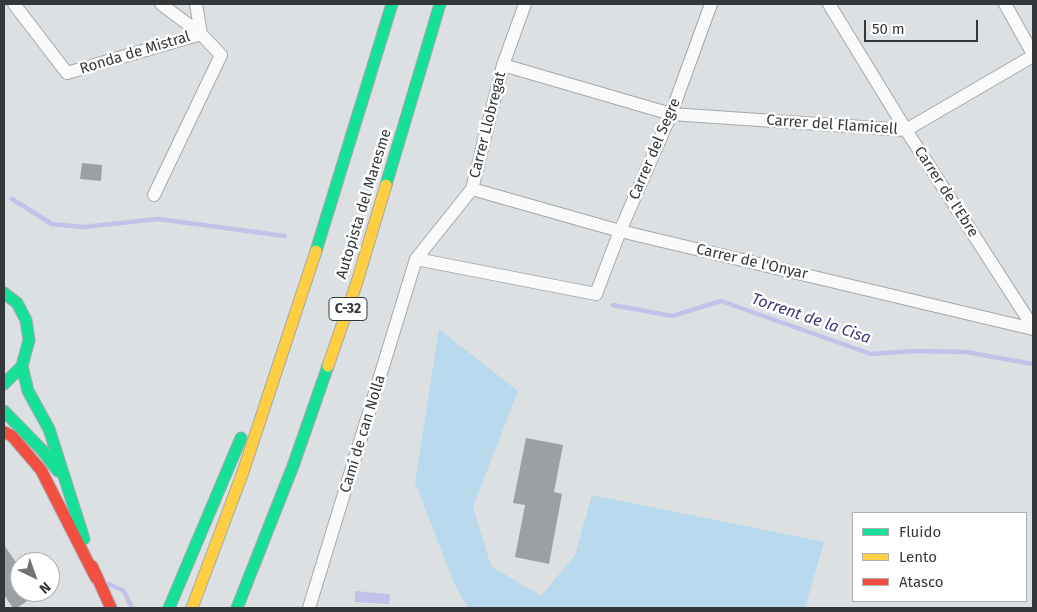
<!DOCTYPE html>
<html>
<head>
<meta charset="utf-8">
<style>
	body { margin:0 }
	#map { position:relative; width:1037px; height:612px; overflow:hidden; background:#dce0e2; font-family:"Fira Sans",sans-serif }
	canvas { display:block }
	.frame { position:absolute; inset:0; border:5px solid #35383a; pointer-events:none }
	.legend { position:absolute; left:852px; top:512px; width:175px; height:90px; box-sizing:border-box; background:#fff; border:1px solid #aeafb0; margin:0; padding:6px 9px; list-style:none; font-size:15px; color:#35383a }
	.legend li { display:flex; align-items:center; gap:10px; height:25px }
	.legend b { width:25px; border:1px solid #aeafb0 }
	.north { position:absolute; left:10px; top:552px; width:50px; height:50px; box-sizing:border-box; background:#fff; border:1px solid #aeafb0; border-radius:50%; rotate:138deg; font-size:14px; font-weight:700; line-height:20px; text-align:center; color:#35383a }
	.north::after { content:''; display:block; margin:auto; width:18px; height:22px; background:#6f7375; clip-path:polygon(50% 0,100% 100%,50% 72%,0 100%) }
	.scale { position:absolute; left:864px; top:20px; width:114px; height:22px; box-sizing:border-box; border:2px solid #35383a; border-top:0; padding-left:6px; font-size:15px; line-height:18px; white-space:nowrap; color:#35383a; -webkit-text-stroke:4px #fff; paint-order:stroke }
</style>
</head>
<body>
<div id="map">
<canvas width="1037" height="612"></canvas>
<div class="frame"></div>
<ul class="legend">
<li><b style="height:6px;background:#16e098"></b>Fluido</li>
<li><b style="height:6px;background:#ffcf43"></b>Lento</li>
<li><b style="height:6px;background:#f24e42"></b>Atasco</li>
</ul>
<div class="north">N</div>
<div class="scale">50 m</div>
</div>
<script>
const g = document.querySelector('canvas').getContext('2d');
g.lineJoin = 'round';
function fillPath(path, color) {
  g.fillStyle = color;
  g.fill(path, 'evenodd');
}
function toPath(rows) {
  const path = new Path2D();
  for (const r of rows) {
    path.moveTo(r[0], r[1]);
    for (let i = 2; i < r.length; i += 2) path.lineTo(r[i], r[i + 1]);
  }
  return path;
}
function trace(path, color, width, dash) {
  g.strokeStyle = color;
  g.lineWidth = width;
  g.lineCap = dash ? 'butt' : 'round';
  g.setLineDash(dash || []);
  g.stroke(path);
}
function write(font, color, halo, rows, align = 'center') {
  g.font = font + ' "Fira Sans",sans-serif';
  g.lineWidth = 5;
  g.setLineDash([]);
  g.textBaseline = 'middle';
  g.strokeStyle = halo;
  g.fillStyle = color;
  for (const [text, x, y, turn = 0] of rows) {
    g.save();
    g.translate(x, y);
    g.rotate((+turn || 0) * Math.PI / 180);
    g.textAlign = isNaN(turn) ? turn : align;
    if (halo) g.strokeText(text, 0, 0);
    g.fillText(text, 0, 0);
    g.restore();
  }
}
fillPath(toPath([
	[439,329,518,391,473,507,491,566,541,596,575,555,592,495,824,542,805,608,468,608,453,581,415,482]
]), '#b9daec');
fillPath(toPath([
	[355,591,390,594,389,604,355,602]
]), '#c3c1e8');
trace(toPath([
	[12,199,52,224,83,227,158,219,285,236],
	[613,305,672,316,721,301,871,354,914,351,966,352,1033,364],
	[109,584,124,591,132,608]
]), '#c3c1e8', 4.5);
fillPath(toPath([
	[82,163,102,165,101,181,80,179],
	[526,438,563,445,554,492,562,494,549,564,515,557,525,505,513,503],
	[4,545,20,568,20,592,40,592,17,608,13,608,4,595]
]), '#9da0a2');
const street = toPath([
	[14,4,67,73,201,34,196,4],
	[829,4,906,130,1033,327],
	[1005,4,1033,54],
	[503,65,671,114,906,130,1033,56],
	[472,189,620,231,1033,329],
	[154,195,221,55,201,34,161,4],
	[416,259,596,294,620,231,671,114,711,4],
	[309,608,416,259,472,189,503,65,525,4]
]);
const fast = toPath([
	[386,185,440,4],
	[316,251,392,4],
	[4,293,17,303,26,320,29,340,22,366,4,384],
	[22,366,28,391,49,429,84,539],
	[4,411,42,450,58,471],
	[169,608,241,438],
	[237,608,293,466,328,366]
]);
const slow = toPath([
	[328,366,357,282,386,185],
	[192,608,243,472,316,251]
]);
const jam = toPath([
	[4,432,12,436,41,470,96,578],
	[92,566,111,608]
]);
trace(street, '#a5a8aa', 14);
trace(fast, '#a5a8aa', 13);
trace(slow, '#a5a8aa', 13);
trace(jam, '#a5a8aa', 13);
trace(street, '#fafafb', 12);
trace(fast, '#16e098', 11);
trace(slow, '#ffcf43', 11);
trace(jam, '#f24e42', 11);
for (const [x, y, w] of [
	[348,309,38]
]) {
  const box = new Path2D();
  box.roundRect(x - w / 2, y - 11.5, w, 23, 4);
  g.fillStyle = '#fff';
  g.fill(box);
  trace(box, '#35383a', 1);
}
write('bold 14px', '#35383a', null, [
	["C-32",348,309]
]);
write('15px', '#35383a', '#fff', [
	["Ronda de Mistral",135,53,-17],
	["Carrer Llobregat",488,125,-76],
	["Carrer del Flamicell",832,125,4],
	["Carrer del Segre",655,149,-67],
	["Carrer de l'Ebre",946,192,57],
	["Autopista del Maresme",364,204,-73],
	["Carrer de l'Onyar",752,262,13],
	["Camí de can Nolla",363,434,-73]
]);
write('italic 16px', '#423779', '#fff', [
	["Torrent de la Cisa",811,319,19]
]);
</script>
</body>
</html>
